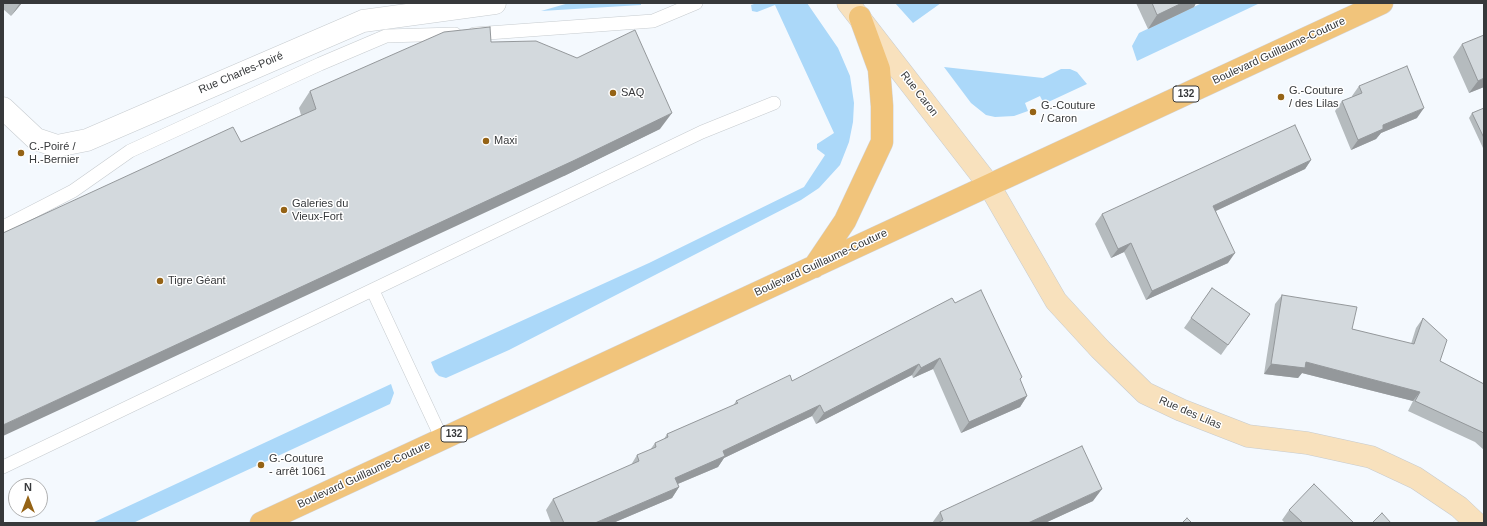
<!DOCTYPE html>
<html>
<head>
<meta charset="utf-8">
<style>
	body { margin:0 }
	#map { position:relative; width:1487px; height:526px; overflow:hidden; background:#f4f9fe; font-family:Arial,sans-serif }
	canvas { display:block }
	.frame { position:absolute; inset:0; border:4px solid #37393b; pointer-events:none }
	.north { position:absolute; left:8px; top:478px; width:40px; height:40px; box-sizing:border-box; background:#fff; border:1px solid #afb0b1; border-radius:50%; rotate:0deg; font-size:11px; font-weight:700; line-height:16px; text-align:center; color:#37393b }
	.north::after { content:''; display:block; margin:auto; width:14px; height:18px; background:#956315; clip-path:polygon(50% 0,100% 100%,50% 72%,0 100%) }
</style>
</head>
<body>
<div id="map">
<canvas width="1487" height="526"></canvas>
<div class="frame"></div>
<div class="north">N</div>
</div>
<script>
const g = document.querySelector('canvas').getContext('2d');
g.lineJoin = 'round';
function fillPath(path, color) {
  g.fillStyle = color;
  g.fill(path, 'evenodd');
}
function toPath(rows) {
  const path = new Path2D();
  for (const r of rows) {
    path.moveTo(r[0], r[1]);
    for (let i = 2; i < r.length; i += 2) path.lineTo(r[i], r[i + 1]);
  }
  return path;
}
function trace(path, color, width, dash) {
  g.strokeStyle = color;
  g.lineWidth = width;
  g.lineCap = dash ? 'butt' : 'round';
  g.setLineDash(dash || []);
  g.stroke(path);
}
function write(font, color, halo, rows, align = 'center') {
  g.font = font + ' Arial,sans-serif';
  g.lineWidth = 3;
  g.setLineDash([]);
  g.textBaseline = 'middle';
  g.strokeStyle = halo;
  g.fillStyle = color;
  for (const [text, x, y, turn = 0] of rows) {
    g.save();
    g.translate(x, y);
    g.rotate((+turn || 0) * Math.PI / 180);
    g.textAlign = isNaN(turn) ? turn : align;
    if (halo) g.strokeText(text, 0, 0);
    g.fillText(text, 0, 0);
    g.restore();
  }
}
fillPath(toPath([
	[569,3,641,3,641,5,541,11],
	[757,3,807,3,838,48,850,76,854,103,853,122,849,142,840,165,819,188,801,200,509,350,446,378,439,376,435,372,431,362,649,263,804,187,825,155,817,149,817,144,834,133,775,5,757,12,752,11,751,5],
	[895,3,941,3,913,23],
	[1202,3,1260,3,1137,61,1132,46,1139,33],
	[944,67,1043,78,1061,69,1070,69,1077,72,1087,84,1044,104,1040,96,1025,103,1028,111,1014,116,995,117,986,115,971,103],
	[391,384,394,393,390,404,133,523,92,523]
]), '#abd8f9');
const lane = toPath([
	[474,34,653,21,696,3],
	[3,227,73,191,130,151,320,64,386,36,455,34],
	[373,291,442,439],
	[3,467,702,132,774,103]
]);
const street = toPath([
	[3,108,36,139,57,146,87,140,363,21,495,3]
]);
const secondary = toPath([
	[848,3,989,185,1056,301,1100,349,1145,393,1181,410,1248,436,1307,443,1371,457,1416,478,1459,507,1476,523]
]);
const primary = toPath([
	[814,267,845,221,882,142,882,106,879,69,860,17],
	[261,523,1382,3]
]);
trace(lane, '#c6cbcf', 14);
trace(street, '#c6cbcf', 23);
trace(secondary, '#c6cbcf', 23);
trace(primary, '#d3d3d4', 23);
trace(lane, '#fff', 13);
trace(street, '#fff', 22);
trace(secondary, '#f8e1bd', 22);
trace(primary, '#f1c47b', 22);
fillPath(toPath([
	[3,3,22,3,11,16,3,9],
	[1136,3,1196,3,1194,7,1148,29],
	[491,42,660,129,564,176,241,142,301,115,299,108,310,91],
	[1462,44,1484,87,1469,93,1453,57],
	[1359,86,1417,118,1381,133,1376,139,1351,150,1335,111,1342,101,1352,97,1352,96],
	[1484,108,1484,147,1483,148,1469,118,1472,113],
	[1311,160,1305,169,1216,211,1228,263,1146,300,1124,252,1111,258,1095,224,1102,214],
	[1212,288,1250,314,1221,355,1184,328],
	[1282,295,1352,329,1411,344,1416,328,1423,318,1440,361,1484,384,1484,450,1475,442,1408,411,1413,401,1302,373,1298,378,1264,374,1275,304],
	[955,303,1022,377,1020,380,1027,396,1020,407,961,433,933,369,913,378,912,375,816,424,812,416,724,458,718,467,678,484,679,487,672,498,613,523,551,523,546,510,553,499,631,465,637,455,650,450,655,443,664,439,667,434,733,406,736,401,792,381],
	[1093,501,1045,523,932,523,940,512],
	[1289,510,1354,523,1285,523,1282,520]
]), '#b5bbbe');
fillPath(toPath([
	[20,3,22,3,11,16],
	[1182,3,1196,3,1194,7,1148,29,1157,15],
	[1484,78,1484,87,1469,93,1478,81],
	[1424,108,1417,118,1381,133,1376,139,1351,150,1358,140,1383,125],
	[672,113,660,129,564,176,3,436,3,425],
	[1311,160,1305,169,1207,215,1213,206],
	[1131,243,1124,252,1111,258,1118,249],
	[1235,253,1228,263,1146,300,1152,291],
	[940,358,933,369,913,378,921,368],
	[1306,362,1420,392,1413,401,1302,373,1298,378,1264,374,1271,364],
	[919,364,912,375,816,424,824,413],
	[1027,396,1020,407,961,433,969,422],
	[820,405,812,416,724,458,718,467,668,488,675,478,723,451],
	[679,487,672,498,613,523,595,523],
	[1102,489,1093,501,1045,523,1028,523]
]), '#94989b');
const building = toPath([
	[1152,3,1182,3,1157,15,1152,3],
	[490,27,491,42,536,41,577,58,635,30,672,113,575,160,3,425,3,233,233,127,241,142,316,109,310,91,444,32,490,27],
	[1484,35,1484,78,1478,81,1462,44,1484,35],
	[1407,66,1424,108,1383,125,1383,129,1358,140,1342,101,1362,93,1359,86,1407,66],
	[1484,108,1484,138,1472,113,1484,108],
	[1295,125,1311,160,1213,206,1235,253,1152,291,1131,243,1118,249,1102,214,1295,125],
	[1212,288,1250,314,1228,345,1191,318,1212,288],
	[981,290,1022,377,1020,379,1027,396,969,422,940,358,921,368,919,364,824,413,820,405,723,451,725,456,675,478,679,487,595,523,564,523,553,499,639,461,637,455,656,447,655,443,668,437,667,434,738,403,736,401,790,375,792,381,952,298,955,303,981,290],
	[1282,295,1357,307,1352,329,1414,344,1423,318,1447,340,1440,361,1484,384,1484,434,1482,432,1415,401,1420,392,1306,362,1305,368,1271,364,1282,295],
	[1082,446,1102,489,1028,523,938,523,943,520,940,512,1082,446],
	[1314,484,1354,523,1303,523,1289,510,1314,484],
	[1382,513,1391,523,1372,523,1382,513],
	[1187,518,1192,523,1182,523,1187,518]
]);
fillPath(building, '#d3d9dd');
trace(building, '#94989b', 1);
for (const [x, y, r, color] of [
	[613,93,4,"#956315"],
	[1281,97,4,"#956315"],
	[1033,112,4,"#956315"],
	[486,141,4,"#956315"],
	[21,153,4,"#956315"],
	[284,210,4,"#956315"],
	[160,281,4,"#956315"],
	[261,465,4,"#956315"]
]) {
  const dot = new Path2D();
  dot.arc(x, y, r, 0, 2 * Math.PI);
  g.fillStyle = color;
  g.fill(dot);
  trace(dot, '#fff', 1.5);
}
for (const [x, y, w] of [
	[1186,94,26],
	[454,434,26]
]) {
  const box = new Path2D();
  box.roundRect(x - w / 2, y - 8, w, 16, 3);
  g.fillStyle = '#fff';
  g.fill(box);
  trace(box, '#37393b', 1);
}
write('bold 10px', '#37393b', null, [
	["132",1186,94],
	["132",454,434]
]);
write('11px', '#37393b', '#fff', [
	["Boulevard Guillaume-Couture",1279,51,-25],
	["Rue Charles-Poiré",241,73,-23],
	["Rue Caron",919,94,52],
	["Boulevard Guillaume-Couture",821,263,-25],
	["Rue des Lilas",1190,413,23],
	["Boulevard Guillaume-Couture",364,475,-25]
]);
write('11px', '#37393b', '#fff', [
	["G.-Couture",1289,91],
	["/ des Lilas",1289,104],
	["SAQ",621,93],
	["G.-Couture",1041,106],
	["/ Caron",1041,119],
	["Maxi",494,141],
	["C.-Poiré /",29,147],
	["H.-Bernier",29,160],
	["Galeries du",292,204],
	["Vieux-Fort",292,217],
	["Tigre Géant",168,281],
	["G.-Couture",269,459],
	["- arrêt 1061",269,472]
], 'left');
</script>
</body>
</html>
